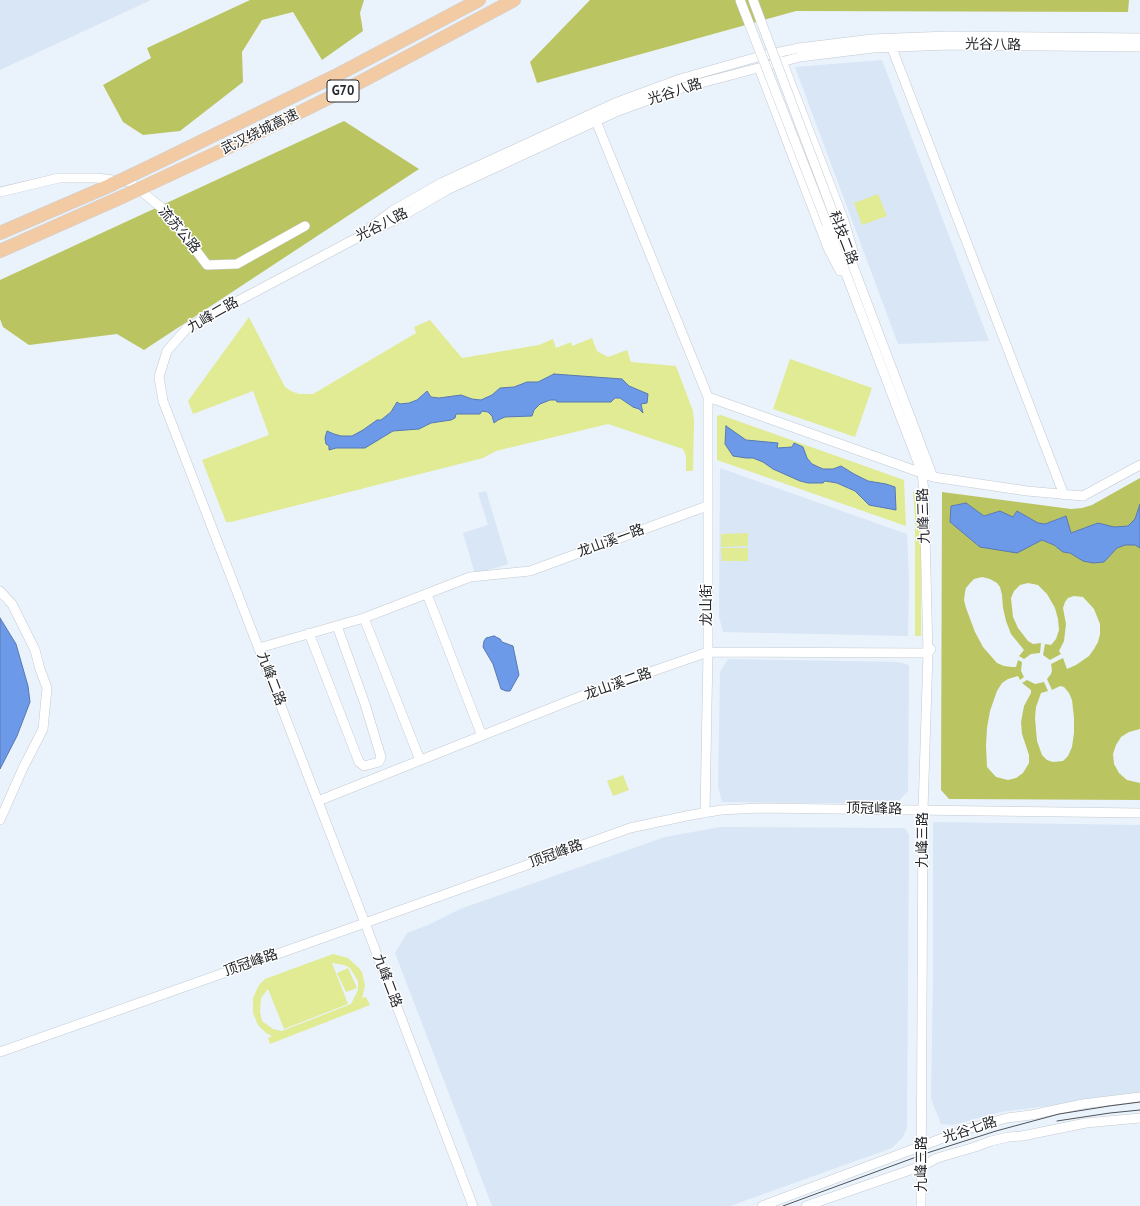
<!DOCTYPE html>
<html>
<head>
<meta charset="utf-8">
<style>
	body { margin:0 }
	canvas { display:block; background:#eaf2fb }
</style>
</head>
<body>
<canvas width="1140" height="1206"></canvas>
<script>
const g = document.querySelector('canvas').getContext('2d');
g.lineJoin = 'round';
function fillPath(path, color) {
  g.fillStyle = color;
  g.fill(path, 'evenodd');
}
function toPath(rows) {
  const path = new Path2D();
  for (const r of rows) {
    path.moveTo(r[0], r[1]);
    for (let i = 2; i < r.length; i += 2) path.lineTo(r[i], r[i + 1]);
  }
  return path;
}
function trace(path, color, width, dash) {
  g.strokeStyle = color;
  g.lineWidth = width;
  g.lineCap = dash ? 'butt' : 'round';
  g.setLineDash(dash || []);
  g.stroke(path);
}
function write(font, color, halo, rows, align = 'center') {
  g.font = font + ' "PT Sans","Noto Sans SC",sans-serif';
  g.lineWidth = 3;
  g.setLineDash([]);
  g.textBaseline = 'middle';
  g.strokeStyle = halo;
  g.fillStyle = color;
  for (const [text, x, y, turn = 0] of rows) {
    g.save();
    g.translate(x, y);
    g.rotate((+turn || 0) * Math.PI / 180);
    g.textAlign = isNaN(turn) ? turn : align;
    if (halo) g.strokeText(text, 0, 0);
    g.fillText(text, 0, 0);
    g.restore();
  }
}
fillPath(toPath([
	[0,0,151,0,0,70],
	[882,60,989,341,898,344,795,67],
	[720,468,907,534,909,581,908,636,723,632,719,617],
	[486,491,508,564,475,574,463,533,488,525,478,493],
	[728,659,898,662,909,665,908,791,896,804,722,802,718,787,720,672],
	[933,822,1140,825,1140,1094,1001,1112,953,1125,941,1124,931,1099,933,979],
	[720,827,898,828,905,828,909,835,907,1128,902,1138,892,1148,730,1206,492,1206,395,953,407,933,428,925,460,909,665,837]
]), '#d9e6f6');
fillPath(toPath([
	[878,194,887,216,862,225,854,203],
	[249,317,285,387,291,391,299,394,313,394,416,333,414,327,430,320,462,358,539,345,553,339,556,348,571,342,572,346,592,338,597,351,608,357,627,350,631,362,676,366,693,411,694,422,693,471,686,471,686,456,683,449,608,424,496,451,483,458,231,522,226,522,202,460,269,435,253,391,193,414,188,401],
	[554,374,641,404,643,412,633,407,620,398,550,400,540,404,534,410,531,416,505,417,494,422,492,416,488,412,482,411,480,414,456,414,444,421,431,423,419,429,393,431,382,438,345,448,336,448,329,450,329,446,326,444,325,438,327,431,341,436,352,436,363,430,377,420,381,420,391,412,397,403,400,404,409,403,417,400,426,391,431,397,439,398,461,395,472,399,481,400,492,395,500,388,514,387,527,382,538,382],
	[790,359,872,388,855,437,773,409],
	[721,415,904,480,906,526,717,460,717,416],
	[726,427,746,440,778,443,776,448,792,447,793,443,803,447,807,458,812,464,823,469,833,469,841,466,854,474,868,481,886,484,896,509,869,505,855,491,837,483,825,481,808,483,800,481,773,469,763,462,753,458,746,458,725,444],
	[913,492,918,492,921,512,921,636,915,636,915,517],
	[748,533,748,546,721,547,721,534],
	[721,548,748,548,748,561,722,561],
	[623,775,629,790,613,796,607,781],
	[333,954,348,958,359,968,362,972,365,986,362,998,366,997,370,1005,270,1044,268,1038,272,1036,266,1033,258,1025,253,1013,253,998,259,985,265,979],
	[332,963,322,967,332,963,344,965,350,968,358,981,358,990,351,1004,282,1031,273,1029,262,1021,260,1012,261,998,268,989,284,1029,348,1004],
	[348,968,357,988,346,992,337,973]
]), '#e0eb94');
fillPath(toPath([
	[250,0,364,0,360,13,363,31,322,60,293,12,262,20,242,52,243,82,180,131,143,135,123,122,103,85,151,58,147,48],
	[590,0,1129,0,1128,12,796,11,537,83,530,62],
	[344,121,419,169,144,350,117,334,29,345,3,327,0,319,0,280],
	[1140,478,1140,504,1135,519,1128,526,1114,527,1098,523,1071,533,1065,516,1045,524,1038,523,1017,511,1013,517,1000,511,984,516,965,503,951,506,950,522,980,547,1031,546,1042,540,1054,545,1063,552,1070,553,1083,561,1093,563,1104,562,1117,548,1125,545,1136,545,1140,548,1140,729,1129,732,1121,737,1116,745,1113,754,1114,764,1119,773,1127,780,1140,783,1140,800,949,799,941,790,942,492,1071,509,1082,508,1092,505],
	[982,577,990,579,997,583,1000,587,1002,595,1003,608,1006,621,1011,634,1024,650,1019,656,1024,659,1031,654,1040,653,1041,643,1033,644,1028,641,1018,628,1013,617,1011,598,1014,591,1020,585,1028,583,1038,585,1047,594,1055,608,1058,619,1059,630,1056,639,1051,645,1045,644,1043,655,1050,660,1061,654,1059,651,1064,641,1066,624,1063,608,1065,602,1068,598,1074,596,1083,597,1094,609,1100,624,1100,634,1098,642,1094,649,1089,656,1076,665,1067,669,1063,658,1051,664,1052,670,1051,674,1047,679,1052,690,1060,686,1064,687,1069,693,1072,700,1074,718,1074,733,1072,747,1068,756,1063,761,1053,762,1047,760,1042,755,1037,741,1035,718,1036,707,1041,693,1048,691,1044,682,1035,684,1027,680,1022,683,1031,690,1031,693,1024,706,1021,722,1022,734,1029,755,1029,763,1023,773,1016,778,1008,780,996,777,987,767,986,746,987,728,990,711,997,691,1002,683,1008,679,1018,676,1020,680,1024,677,1021,671,1022,662,1018,660,1016,667,1012,667,1004,666,997,663,983,647,975,632,966,608,964,600,965,592,966,588,971,582,974,579]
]), '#bac561');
const water = toPath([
	[554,374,622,379,629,386,648,394,647,403,641,404,643,413,639,409,633,407,620,398,615,398,611,402,557,402,556,400,550,400,540,404,534,410,532,416,505,417,498,420,494,423,492,416,488,412,482,411,480,414,456,414,455,418,451,420,431,423,419,429,393,431,365,448,336,448,329,450,329,446,326,444,325,438,327,431,334,434,341,436,352,436,363,430,377,420,381,420,391,412,397,402,400,404,409,403,417,400,427,391,431,397,439,398,461,395,472,399,481,400,492,395,500,388,514,387,527,382,538,382,554,374],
	[726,426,746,440,778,443,777,448,792,447,794,443,803,447,807,458,812,464,823,469,833,469,841,466,854,474,868,481,886,484,895,487,896,510,869,505,855,491,837,483,825,481,823,483,808,483,800,481,773,469,763,462,753,458,746,458,733,456,725,444,726,426],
	[966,503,984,516,1000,511,1013,517,1017,511,1038,523,1045,524,1066,516,1071,533,1098,523,1114,527,1128,526,1135,519,1140,504,1140,548,1135,545,1125,545,1117,548,1104,562,1093,563,1083,561,1070,553,1063,552,1054,545,1042,540,1017,553,980,547,950,522,951,506,966,503],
	[0,618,16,644,28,686,30,702,17,736,0,769,0,618],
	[494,636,500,639,502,642,513,646,519,675,510,691,506,691,501,689,493,664,483,647,484,641,486,638,494,636]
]);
fillPath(water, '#6d9ae8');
trace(water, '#5778af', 1);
const minor = toPath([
	[890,43,1064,495],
	[782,61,844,221,853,251],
	[759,68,828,248,840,271],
	[594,116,708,397,708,652,705,813],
	[0,192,59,178,96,178,130,182,168,213,207,265,237,264,305,226],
	[836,221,933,477],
	[827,224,922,473,924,492,928,653,923,810,921,1206],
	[371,227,392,211,443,182,615,103,680,79,761,56,799,48,872,39,948,36,1140,38],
	[708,397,933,477,1027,491,1083,496,1140,465],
	[0,591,12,604,35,650,40,669,47,688,43,729,23,768,0,820],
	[427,594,482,736],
	[364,618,420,760],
	[309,633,359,762,364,766,379,762,381,757,365,704,337,626],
	[259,648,364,618,470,577,530,571,707,506],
	[318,801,584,695,708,652,928,653,931,649],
	[0,1052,365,923,630,828,691,815,721,810,760,808,1140,813],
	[473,1206,365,923,163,401,159,377,167,351,187,328,351,241,397,219,447,190,618,111,682,88,800,57,873,48,948,45,1140,47],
	[762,1206,967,1129,1007,1118,1031,1115,1083,1104,1140,1097],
	[806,1206,922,1166,937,1158,975,1147,991,1141,1008,1137,1022,1136,1086,1123,1140,1118]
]);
const highway = toPath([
	[155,164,339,74,479,0],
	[169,175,229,147,349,88,514,0],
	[0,233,111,185],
	[0,251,124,196]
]);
trace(minor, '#c3cad3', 10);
trace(highway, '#cfcfd0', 14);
trace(minor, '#fff', 9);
trace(highway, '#f2cba5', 13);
trace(toPath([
	[1057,1121,1110,1113,1140,1110],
	[783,1206,927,1153,996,1131,1059,1114,1109,1106,1140,1102]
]), '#4e5257', 1);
const minorBridge = toPath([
	[740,0,827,224],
	[753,0,836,221]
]);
const highwayBridge = toPath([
	[111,185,155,164],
	[124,196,169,175]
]);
trace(minorBridge, '#c3cad3', 10, []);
trace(highwayBridge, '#cfcfd0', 14, []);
trace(minorBridge, '#fff', 9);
trace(highwayBridge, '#f2cba5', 13);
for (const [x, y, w] of [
	[343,91,32]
]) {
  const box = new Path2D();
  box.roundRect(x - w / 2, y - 11, w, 22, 3);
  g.fillStyle = '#fff';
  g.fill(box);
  trace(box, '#24272b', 1);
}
write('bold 13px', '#24272b', null, [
	["G70",343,91]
]);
write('14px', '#24272b', '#fff', [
	["光谷八路",993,45,1],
	["光谷八路",675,92,-18],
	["武汉绕城高速",260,132,-26],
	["光谷八路",382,225,-27],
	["流苏公路",179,230,50],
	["科技二路",843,238,69],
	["九峰二路",213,315,-30],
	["九峰三路",924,516,-92],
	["龙山溪一路",611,541,-20],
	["龙山街",707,605,-90],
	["九峰二路",271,679,69],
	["龙山溪二路",618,684,-19],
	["顶冠峰路",874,809,1],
	["九峰三路",923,840,-90],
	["顶冠峰路",556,854,-20],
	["顶冠峰路",251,963,-19],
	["九峰二路",387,981,69],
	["光谷七路",970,1130,-18],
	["九峰三路",922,1164,-90]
]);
</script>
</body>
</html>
